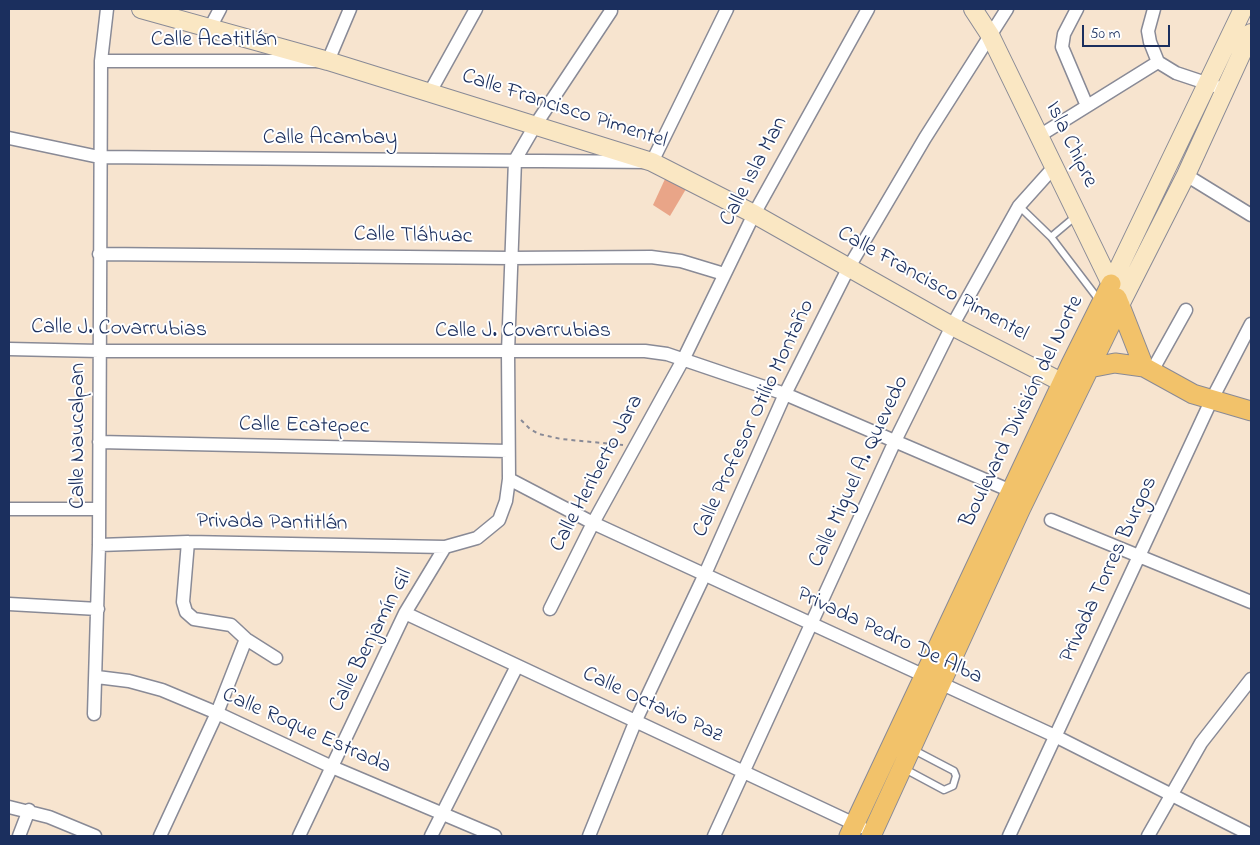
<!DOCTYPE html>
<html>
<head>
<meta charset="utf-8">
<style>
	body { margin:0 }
	#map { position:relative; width:1260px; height:845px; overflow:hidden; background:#f7e4cf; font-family:"Indie Flower",sans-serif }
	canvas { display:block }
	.frame { position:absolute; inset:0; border:10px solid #1b2f5e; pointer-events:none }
	.scale { position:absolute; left:1082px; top:25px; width:88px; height:22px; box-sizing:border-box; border:2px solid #1b2f5e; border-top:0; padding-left:6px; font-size:15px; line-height:18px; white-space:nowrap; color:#1b2f5e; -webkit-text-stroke:4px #fff; paint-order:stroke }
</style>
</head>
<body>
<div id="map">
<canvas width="1260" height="845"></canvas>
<div class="frame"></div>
<div class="scale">50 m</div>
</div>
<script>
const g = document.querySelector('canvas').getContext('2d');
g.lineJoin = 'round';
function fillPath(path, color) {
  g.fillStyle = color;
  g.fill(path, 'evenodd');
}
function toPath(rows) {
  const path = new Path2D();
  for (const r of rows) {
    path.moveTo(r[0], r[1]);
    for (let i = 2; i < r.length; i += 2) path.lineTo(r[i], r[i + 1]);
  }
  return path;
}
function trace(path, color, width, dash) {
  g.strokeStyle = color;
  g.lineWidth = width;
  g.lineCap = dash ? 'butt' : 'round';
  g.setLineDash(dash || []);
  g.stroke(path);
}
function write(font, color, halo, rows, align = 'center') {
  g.font = font + ' "Indie Flower",sans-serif';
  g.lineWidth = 4;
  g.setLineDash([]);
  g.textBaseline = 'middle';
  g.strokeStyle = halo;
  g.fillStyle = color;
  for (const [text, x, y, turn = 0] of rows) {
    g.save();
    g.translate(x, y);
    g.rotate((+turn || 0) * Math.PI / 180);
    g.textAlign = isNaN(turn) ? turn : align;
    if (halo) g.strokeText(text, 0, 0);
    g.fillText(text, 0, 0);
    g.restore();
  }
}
fillPath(toPath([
	[665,179,686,189,670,216,653,205]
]), '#e9a588');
const lane = toPath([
	[1019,206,1051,237],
	[1076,216,1051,237,1099,300],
	[903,768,944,790,953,786,956,776,954,771,912,749]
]);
const street = toPath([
	[1077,9,1064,34,1062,47,1087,106],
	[1154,9,1148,31,1150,42,1158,62,1176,73,1215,86],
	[211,26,220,9],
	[101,61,328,61,350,9],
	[430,92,476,9],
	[1039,136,1158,62],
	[9,138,99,157,652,162,727,9],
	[1186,175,1251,215],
	[99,254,510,258,651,257,681,261,724,274],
	[9,349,99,351,645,351,667,354,785,394,1011,491],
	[1152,371,1186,310],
	[99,442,508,451],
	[509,479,593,523,1055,736,1251,835],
	[9,509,99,509],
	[1051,520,1251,602],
	[188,542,183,602,186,612,194,619,231,625,246,639,276,658],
	[99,545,188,542,445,547,477,538,499,520,506,501,509,479,508,352,515,160,536,124,611,11],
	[9,604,98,609],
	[550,609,593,523,684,358,754,214,868,9],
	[405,613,861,827],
	[97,677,129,681,162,690,217,713,332,767,495,836],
	[94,714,99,545,101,61,107,9],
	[9,807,49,817,95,836],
	[19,836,29,810],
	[160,836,217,713,246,639],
	[299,836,405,613,445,547],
	[431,836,517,666],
	[589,836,636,720,705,574,785,394,849,267,925,138,1007,9],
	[714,836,895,441,952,326,1019,206,1054,167],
	[1009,836,1211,401,1251,324],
	[1148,836,1201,743,1251,679]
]);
const secondary = toPath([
	[141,9,328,61,652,162,754,214,952,326,1075,389],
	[973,9,990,35,1111,284],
	[1111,284,1243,9],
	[1120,305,1186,175,1251,33]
]);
const primary = toPath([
	[1117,298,1144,367],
	[1081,367,1089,368,1115,363,1144,367,1193,394,1251,411],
	[849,836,1070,366,1111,284],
	[871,836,1021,508,1120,305]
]);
trace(lane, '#898a96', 9);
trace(street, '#898a96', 15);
trace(secondary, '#898a96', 20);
trace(primary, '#898a96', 21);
trace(toPath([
	[521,420,530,429,539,434,561,439,623,445]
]), '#898a96', 2, [4, 4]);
trace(lane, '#fff', 6);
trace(street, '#fff', 12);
trace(secondary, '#fae7c3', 18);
trace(primary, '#f2c26a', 19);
write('22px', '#1b2f5e', '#fff', [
	["Calle Acatitlán",214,41],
	["Calle Francisco Pimentel",564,110,18],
	["Calle Acambay",330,139],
	["Isla Chipre",1070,145,64],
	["Calle Isla Man",755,172,-62],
	["Calle Tláhuac",413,237,1],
	["Calle Francisco Pimentel",932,285,29],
	["Calle J. Covarrubias",119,330,1],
	["Calle J. Covarrubias",523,332],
	["Boulevard División del Norte",1023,412,-64],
	["Calle Profesor Otilio Montaño",755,419,-65],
	["Calle Ecatepec",304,427,1],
	["Calle Naucalpan",79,436,-90],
	["Calle Miguel A. Quevedo",860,472,-65],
	["Calle Heriberto Jara",598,474,-62],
	["Privada Pantitlán",272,524,1],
	["Privada Torres Burgos",1110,570,-65],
	["Privada Pedro De Alba",889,637,25],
	["Calle Benjamín Gil",372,641,-63],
	["Calle Octavio Paz",652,706,25],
	["Calle Roque Estrada",306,732,24]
]);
</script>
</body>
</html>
